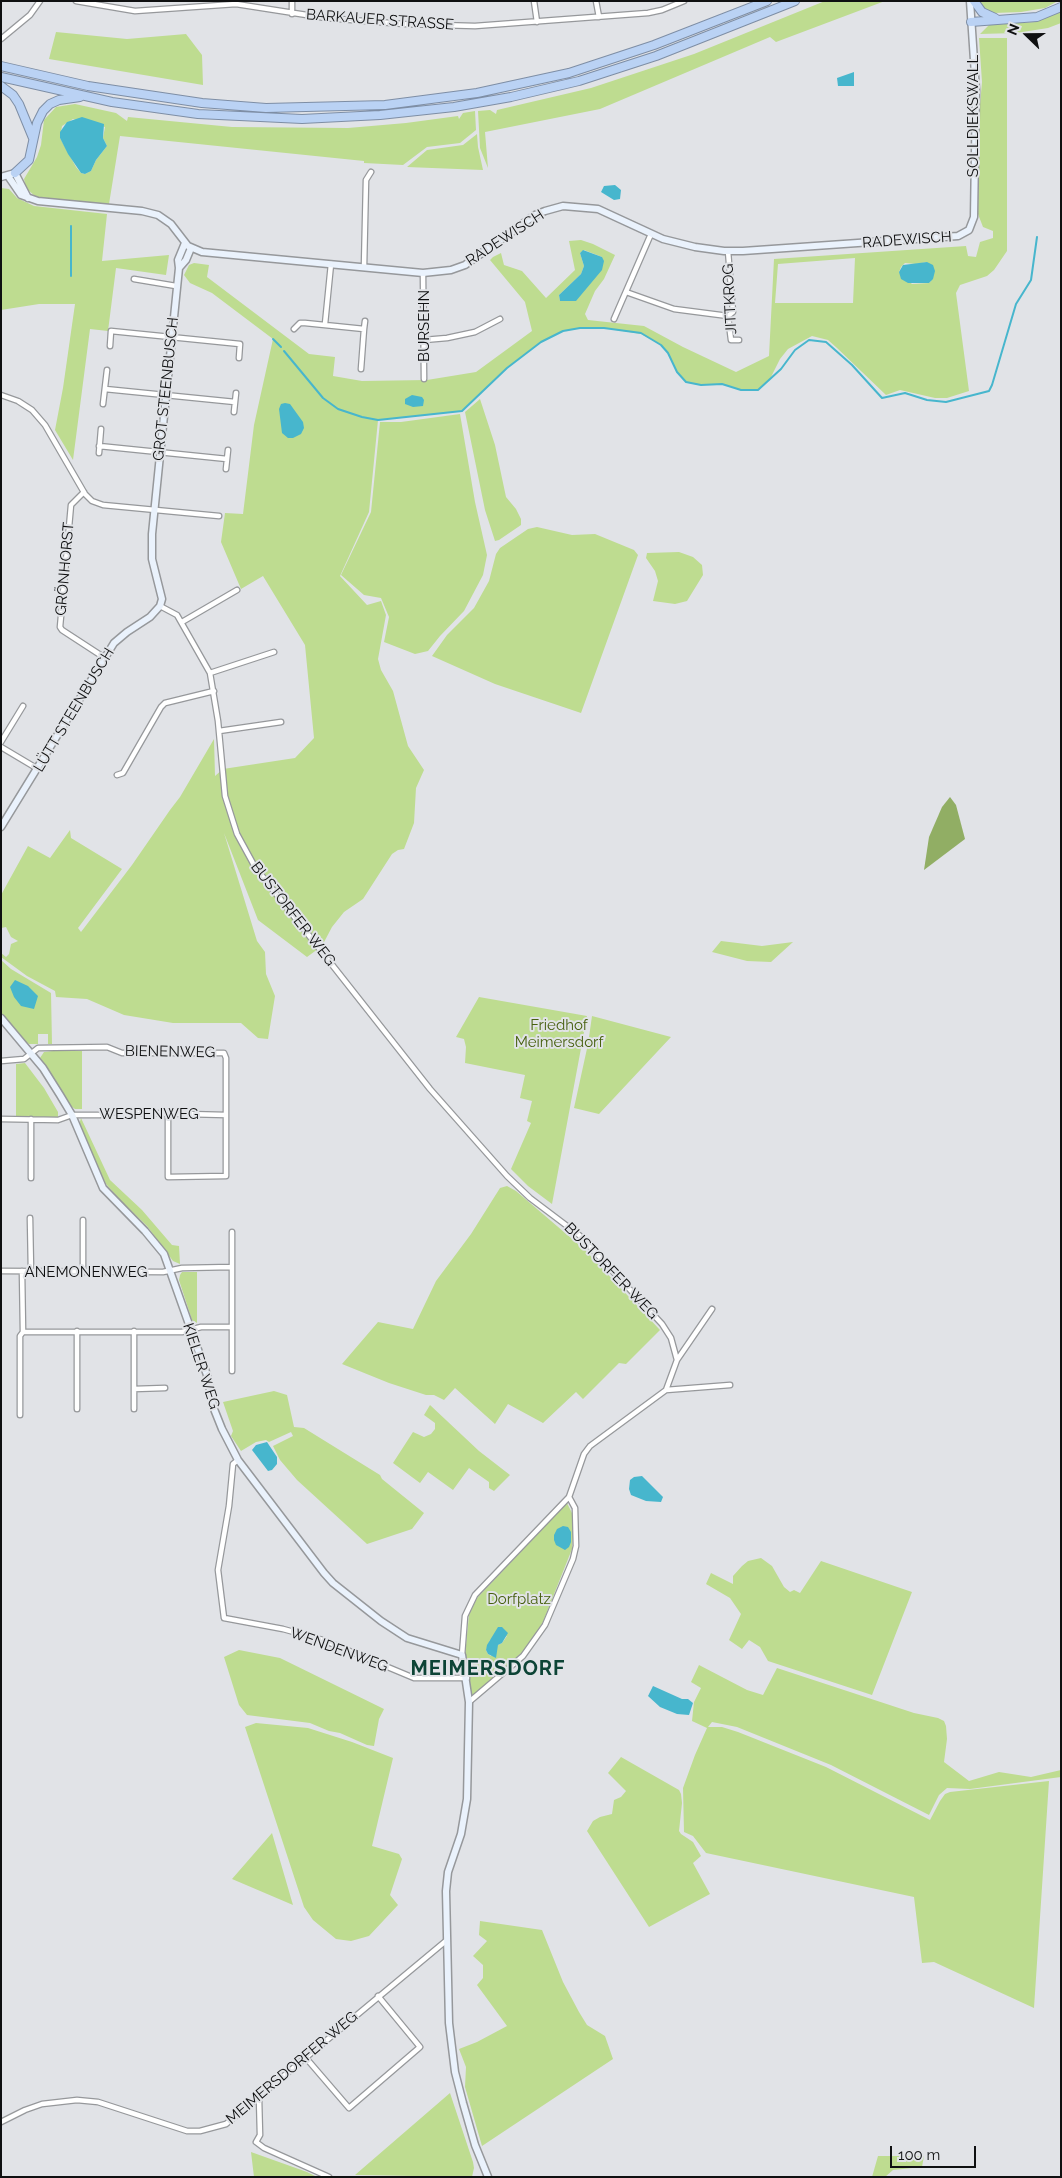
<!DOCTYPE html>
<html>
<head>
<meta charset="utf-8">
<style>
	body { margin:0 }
	#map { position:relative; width:1062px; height:2178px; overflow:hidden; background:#e1e3e7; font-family:Raleway,sans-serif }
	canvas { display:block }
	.frame { position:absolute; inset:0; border:2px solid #0f1011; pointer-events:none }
	.north { position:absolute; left:1002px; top:10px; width:50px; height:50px; -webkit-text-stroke:4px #e1e3e7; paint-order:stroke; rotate:292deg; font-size:14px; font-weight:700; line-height:20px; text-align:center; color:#0f1011 }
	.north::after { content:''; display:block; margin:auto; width:18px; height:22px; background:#0f1011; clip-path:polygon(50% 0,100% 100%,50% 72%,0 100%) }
	.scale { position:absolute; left:890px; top:2146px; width:86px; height:22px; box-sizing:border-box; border:2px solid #0f1011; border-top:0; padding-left:6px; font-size:15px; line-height:18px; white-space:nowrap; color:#0f1011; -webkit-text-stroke:4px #e1e3e7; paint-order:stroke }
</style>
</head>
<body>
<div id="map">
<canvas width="1062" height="2178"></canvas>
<div class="frame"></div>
<div class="north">N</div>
<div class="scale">100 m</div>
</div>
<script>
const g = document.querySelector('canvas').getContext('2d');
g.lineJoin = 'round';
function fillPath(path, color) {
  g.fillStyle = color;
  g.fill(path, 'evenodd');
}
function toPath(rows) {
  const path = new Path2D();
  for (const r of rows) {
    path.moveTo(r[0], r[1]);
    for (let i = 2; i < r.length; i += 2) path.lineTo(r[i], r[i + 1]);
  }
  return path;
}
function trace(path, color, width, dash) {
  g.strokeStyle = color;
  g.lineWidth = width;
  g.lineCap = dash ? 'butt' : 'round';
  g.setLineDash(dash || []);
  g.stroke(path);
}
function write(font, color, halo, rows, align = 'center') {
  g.font = font + ' Raleway,sans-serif';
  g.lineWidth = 4;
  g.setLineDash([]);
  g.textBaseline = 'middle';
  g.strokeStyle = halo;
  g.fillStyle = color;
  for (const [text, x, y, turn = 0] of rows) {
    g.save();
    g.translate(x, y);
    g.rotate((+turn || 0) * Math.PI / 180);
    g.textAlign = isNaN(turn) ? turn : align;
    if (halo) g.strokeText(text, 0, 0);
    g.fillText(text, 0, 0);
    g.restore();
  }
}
fillPath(toPath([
	[825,1,885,1,776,42,770,37,600,109,485,132,488,168,480,148,478,111,490,110,496,114,497,110,591,88,694,54],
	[979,1,1058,1,1045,8,1021,12,994,13,985,10],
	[1061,12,1061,23,1048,28,1016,33,980,34,989,25,1035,22],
	[56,32,127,39,186,34,202,55,203,85,49,59],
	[979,38,1007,38,1007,251,994,270,987,276,960,285,956,293,969,391,947,398,935,398,900,390,886,395,837,348,828,340,812,336,788,349,780,359,770,379,758,390,741,390,722,384,701,385,686,382,677,372,668,353,661,345,641,334,604,328,580,328,563,331,541,342,507,368,462,411,378,420,369,512,340,576,367,605,381,601,386,615,378,659,381,670,393,691,408,746,424,770,416,788,414,823,404,849,398,850,392,854,363,899,344,912,332,927,322,946,307,957,258,920,224,833,257,941,265,952,266,974,275,996,268,1039,258,1038,241,1023,173,1023,124,1015,87,999,56,997,55,991,27,976,1,957,1,953,6,957,9,954,11,944,18,941,11,937,6,927,1,928,1,895,28,846,50,858,70,830,71,838,122,869,78,928,81,932,132,865,170,810,180,797,214,739,215,776,223,769,295,758,314,738,305,645,263,576,241,589,221,542,225,513,243,514,254,425,273,339,212,293,190,283,184,275,189,265,194,263,209,265,207,277,309,354,335,357,333,376,362,381,427,380,476,372,532,331,525,302,490,260,493,257,501,253,504,265,522,271,546,298,575,270,569,241,581,240,593,244,615,255,604,279,595,291,585,314,588,320,644,326,683,347,736,372,769,356,774,259,966,246,968,256,976,257,980,242,993,238,993,231,983,227,978,214,979,116,982,82],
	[584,250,602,257,572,301,560,301,559,295,581,274,584,266,580,253],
	[855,258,853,303,775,303,778,264],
	[927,262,931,281,929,283,912,284,899,272,901,267,905,263,916,264],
	[75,104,116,113,127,121,128,117,232,127,348,128,406,123,458,116,459,119,463,113,475,111,476,130,460,143,427,147,403,165,364,163,364,161,120,136,109,204,37,198,26,188,24,179,37,157,41,145,44,120,56,107],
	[73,119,105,127,103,138,107,146,96,160,91,171,85,174,81,173,76,167,60,138,62,126],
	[477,134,478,147,483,170,407,167,427,150,463,145],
	[1,188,9,189,17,198,34,206,107,214,102,261,169,255,166,275,116,268,108,331,90,329,73,460,55,430,63,388,75,304,39,304,1,310],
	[480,399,495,445,506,497,516,509,521,519,521,525,499,540,495,541,485,510,465,412],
	[460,414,475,502,487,555,483,575,464,611,440,636,428,651,415,654,384,642,389,617,381,598,364,595,341,575,371,512,380,422,401,422],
	[537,527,572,535,595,534,634,550,638,555,581,713,495,684,432,656,447,635,474,608,489,581,496,554,500,548,528,529],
	[679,552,693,557,702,565,703,575,687,601,675,604,653,601,658,581,655,571,646,558,647,553],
	[721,941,762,946,793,942,771,962,747,961,712,952],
	[1,960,11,969,51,993,52,1044,48,1044,48,1034,38,1034,38,1044,29,1044,22,1039,1,1013],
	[479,997,587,1016,552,1204,528,1186,511,1169,531,1123,527,1121,532,1101,520,1098,525,1075,465,1063,466,1047,464,1039,456,1037],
	[592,1016,671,1037,599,1114,574,1108,588,1044],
	[52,1051,82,1051,82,1109,75,1109,71,1106,40,1058,44,1052],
	[25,1063,44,1088,58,1112,58,1118,16,1116,16,1064],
	[81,1118,110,1180,142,1210,172,1245,179,1246,180,1264,173,1261,147,1226,120,1200,106,1184,79,1125],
	[507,1186,516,1191,585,1250,660,1330,626,1364,619,1363,583,1399,576,1392,543,1423,508,1404,495,1424,455,1388,444,1400,434,1395,426,1395,389,1383,342,1364,378,1322,413,1329,436,1281,471,1234,500,1188],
	[182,1272,197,1272,197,1323,192,1320,179,1280,180,1275],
	[274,1391,287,1395,294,1427,304,1428,380,1475,382,1479,424,1513,412,1529,367,1544,297,1480,280,1460,273,1446,293,1436,291,1432,269,1442,266,1440,256,1442,241,1451,231,1436,233,1431,223,1402],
	[430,1405,479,1451,510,1475,494,1491,489,1488,489,1482,469,1468,453,1490,428,1472,420,1483,393,1463,413,1432,424,1437,431,1434,435,1429,435,1423,424,1415],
	[567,1503,572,1513,573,1534,572,1549,543,1622,526,1649,471,1697,465,1655,469,1615,477,1598],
	[507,1636,502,1643,498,1645,491,1656,488,1654,486,1650,490,1640],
	[761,1558,772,1566,784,1587,790,1592,794,1590,800,1593,821,1561,912,1592,872,1695,768,1661,760,1647,749,1640,742,1649,729,1640,741,1614,730,1598,706,1584,711,1573,733,1584,733,1576,742,1566,748,1561],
	[239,1650,280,1658,384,1709,379,1719,374,1746,367,1745,340,1733,329,1731,310,1723,247,1715,239,1705,224,1657],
	[699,1665,747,1690,763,1695,777,1668,914,1713,938,1718,944,1721,946,1726,947,1739,944,1762,969,1781,999,1772,1031,1777,1061,1770,1061,1777,970,1789,947,1788,939,1795,929,1815,831,1765,737,1727,712,1722,708,1727,722,1727,738,1732,826,1767,930,1820,940,1801,945,1794,950,1792,1049,1781,1034,2008,934,1962,922,1963,914,1897,706,1853,693,1836,684,1832,683,1788,695,1755,707,1728,692,1721,694,1702,701,1688,691,1682],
	[256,1723,308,1728,352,1742,393,1758,372,1846,399,1854,402,1859,390,1895,398,1905,369,1936,351,1941,336,1939,313,1920,304,1907,245,1727],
	[621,1757,679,1790,681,1794,682,1803,679,1831,681,1834,693,1842,701,1856,693,1863,710,1894,649,1927,587,1831,593,1821,600,1817,612,1814,614,1800,621,1797,626,1791,608,1773],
	[272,1833,293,1905,232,1879],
	[480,1921,542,1930,563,1982,579,2012,587,2025,605,2036,613,2059,482,2146,465,2087,466,2067,459,2049,477,2042,507,2026,477,1985,483,1978,483,1965,473,1956,487,1941,479,1935],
	[450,2093,473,2162,474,2168,472,2177,355,2175],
	[251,2152,307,2172,317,2177,254,2177],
	[878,2156,924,2156,922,2167,893,2170,885,2177,872,2177]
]), '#bedc90');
fillPath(toPath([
	[950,797,956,805,965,839,924,870,929,837,942,807]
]), '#91ae64');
fillPath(toPath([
	[854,72,854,86,838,86,837,78],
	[82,117,104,124,103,138,107,146,96,160,91,171,85,174,81,173,68,154,60,138,60,132,67,122],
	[615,185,621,190,620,199,614,200,601,192,604,186],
	[583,250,602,257,604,261,602,270,576,301,560,301,559,295,581,274,584,266,580,253],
	[927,262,933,265,935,271,933,279,929,283,908,283,901,279,899,272,903,265],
	[412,395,422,397,424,400,423,406,413,407,405,404,405,399],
	[285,403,290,404,303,422,304,428,301,434,293,438,288,438,282,433,279,409,281,404],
	[15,980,28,986,38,996,34,1009,21,1006,14,997,10,987],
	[267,1442,277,1457,277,1464,272,1470,268,1471,252,1450,256,1445],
	[642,1476,663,1497,661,1502,646,1501,631,1495,629,1489,630,1480,634,1477],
	[563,1526,568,1527,571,1532,571,1542,569,1547,565,1550,556,1545,554,1540,554,1535,557,1529],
	[498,1627,502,1627,508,1633,502,1643,498,1645,496,1658,488,1654,486,1650,487,1645],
	[653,1686,682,1699,688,1699,693,1703,689,1715,677,1714,660,1707,648,1696]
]), '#47b6cd');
trace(toPath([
	[71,276,71,226],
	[273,339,281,347],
	[284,351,323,398,338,409,362,417,378,420,462,411,507,368,541,342,563,331,580,328,604,328,641,333,661,345,668,353,677,372,686,382,701,385,722,384,741,390,758,390,781,369,795,350,809,340,826,342,852,365,882,398,905,393,927,400,946,402,989,391,992,385,1016,304,1031,280,1037,237]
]), '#47b6cd', 2);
const street = toPath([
	[76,1,135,11,236,4,326,18,404,24,475,26,648,13,662,10,684,1],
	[292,1,292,14],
	[534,1,537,22],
	[596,1,599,17],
	[1,39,30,15,40,1],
	[728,251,733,312,728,316,731,340,739,340],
	[364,267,366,180,371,172],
	[423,273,424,379],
	[134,279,176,286],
	[626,292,674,309,728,316],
	[614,319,651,234],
	[325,324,331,264],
	[294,329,300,323,305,323,364,329,361,369],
	[364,329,365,321],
	[424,340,447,338,475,332,500,319],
	[110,346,111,331,240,344,239,358],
	[105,389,235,402],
	[1,395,18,401,32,410,45,425,85,494,92,501,103,505,219,516],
	[103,404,107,370],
	[234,412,236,393],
	[99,446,227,459],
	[99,453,101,429],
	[226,469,228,450],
	[84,492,71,505,60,627,62,630,105,658],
	[160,606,177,615,210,673,218,721,225,796,237,834,255,867,430,1089,507,1176,530,1198,579,1235,662,1324,671,1338,677,1360],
	[182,622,237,590],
	[210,673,274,652],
	[219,731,281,722],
	[1,742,23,706],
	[1,747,38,769],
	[117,775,123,773,161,707,165,703,214,691],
	[1,1061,24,1059,38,1048,107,1047,122,1053,224,1053,226,1058,226,1176,168,1177,168,1113],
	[1,1119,58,1120,72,1115,100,1115,108,1112,226,1115],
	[31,1178,31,1119],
	[30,1218,31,1271],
	[83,1220,83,1272],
	[232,1267,232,1232],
	[1,1271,163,1272,182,1268,232,1267,232,1327,201,1327,182,1332,23,1332],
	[232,1371,232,1327],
	[134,1389,165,1388],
	[666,1390,730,1385],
	[77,1409,77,1331],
	[134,1409,134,1331],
	[20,1415,20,1336,23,1332,22,1271],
	[238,1460,233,1464,229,1506,218,1570,224,1618,283,1629,323,1640,414,1678,467,1678],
	[462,1655,465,1616,475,1595,569,1497,584,1454,590,1446,666,1390,677,1360,712,1309],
	[469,1702,523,1656,545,1625,573,1559,576,1546,575,1508,569,1497],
	[306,2058,349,2108,420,2047,378,1996],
	[259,2098,260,2135,256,2142,264,2148,329,2177],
	[1,2122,25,2110,42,2104,77,2100,98,2102,187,2131,200,2131,226,2124,447,1940]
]);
const secondary = toPath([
	[8,176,21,195,38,201,142,211,158,215,171,224,188,246,202,252,423,273,451,270,465,265,535,215,545,211,563,206,598,209,663,239,695,247,724,251,743,251,958,236,969,230,974,217,976,90,970,1],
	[1,177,15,173,28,198],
	[179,268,186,260,191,248],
	[1,827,114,643,127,632,150,617,160,606,162,599,152,559,152,534,179,268,178,260,185,243],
	[1,1018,43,1068,60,1095,72,1115,103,1188,145,1231,164,1254,207,1375,214,1409,222,1429,238,1460,324,1573,333,1583,381,1621,407,1638,462,1655,469,1702,467,1799,461,1834,448,1872,446,1891,449,2023,455,2072,463,2103,475,2145,488,2177]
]);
const highway = toPath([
	[974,1,982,12,995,18],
	[971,22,1037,17,1061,7],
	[1,66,88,86,202,103,266,108,385,105,477,93,569,73,654,45,767,1],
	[1,77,112,102,198,114,302,119,380,115,454,107,511,97,579,81,656,56,795,1],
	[1,86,13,95,19,104,33,138],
	[15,173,29,160,37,123,43,111,50,104,59,100,80,97]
]);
trace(street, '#96989b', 7);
trace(secondary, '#96989b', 9);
trace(highway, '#7e8ea5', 10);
trace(street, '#fff', 4.5);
trace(secondary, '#eaf2fc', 6);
trace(highway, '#bad2f4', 8);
write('15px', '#0f1011', '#e1e3e7', [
	["BARKAUER STRASSE",380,20,4],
	["SOLLDIEKSWALL",973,116,-90],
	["RADEWISCH",505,238,-33],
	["RADEWISCH",907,240,-4],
	["JITTKROG",730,299,-93],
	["BURSEHN",424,326,-90],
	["GROT STEENBUSCH",166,389,-84],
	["GRÖNHORST",65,569,-85],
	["LÜTT STEENBUSCH",74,710,-59],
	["BUSTORFER WEG",293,914,52],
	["BIENENWEG",170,1052,1],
	["WESPENWEG",149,1114],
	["BUSTORFER WEG",611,1271,46],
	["ANEMONENWEG",86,1272],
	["KIELER WEG",201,1366,72],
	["WENDENWEG",339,1650,20],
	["MEIMERSDORFER WEG",292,2068,-40]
]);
write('15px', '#47600f', '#e1e3e7', [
	["Friedhof",559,1025],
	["Meimersdorf",559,1042],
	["Dorfplatz",519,1599]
]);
g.letterSpacing = '1px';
write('bold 20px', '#0d4436', '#e1e3e7', [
	["MEIMERSDORF",488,1669]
]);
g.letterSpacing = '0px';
</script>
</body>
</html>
